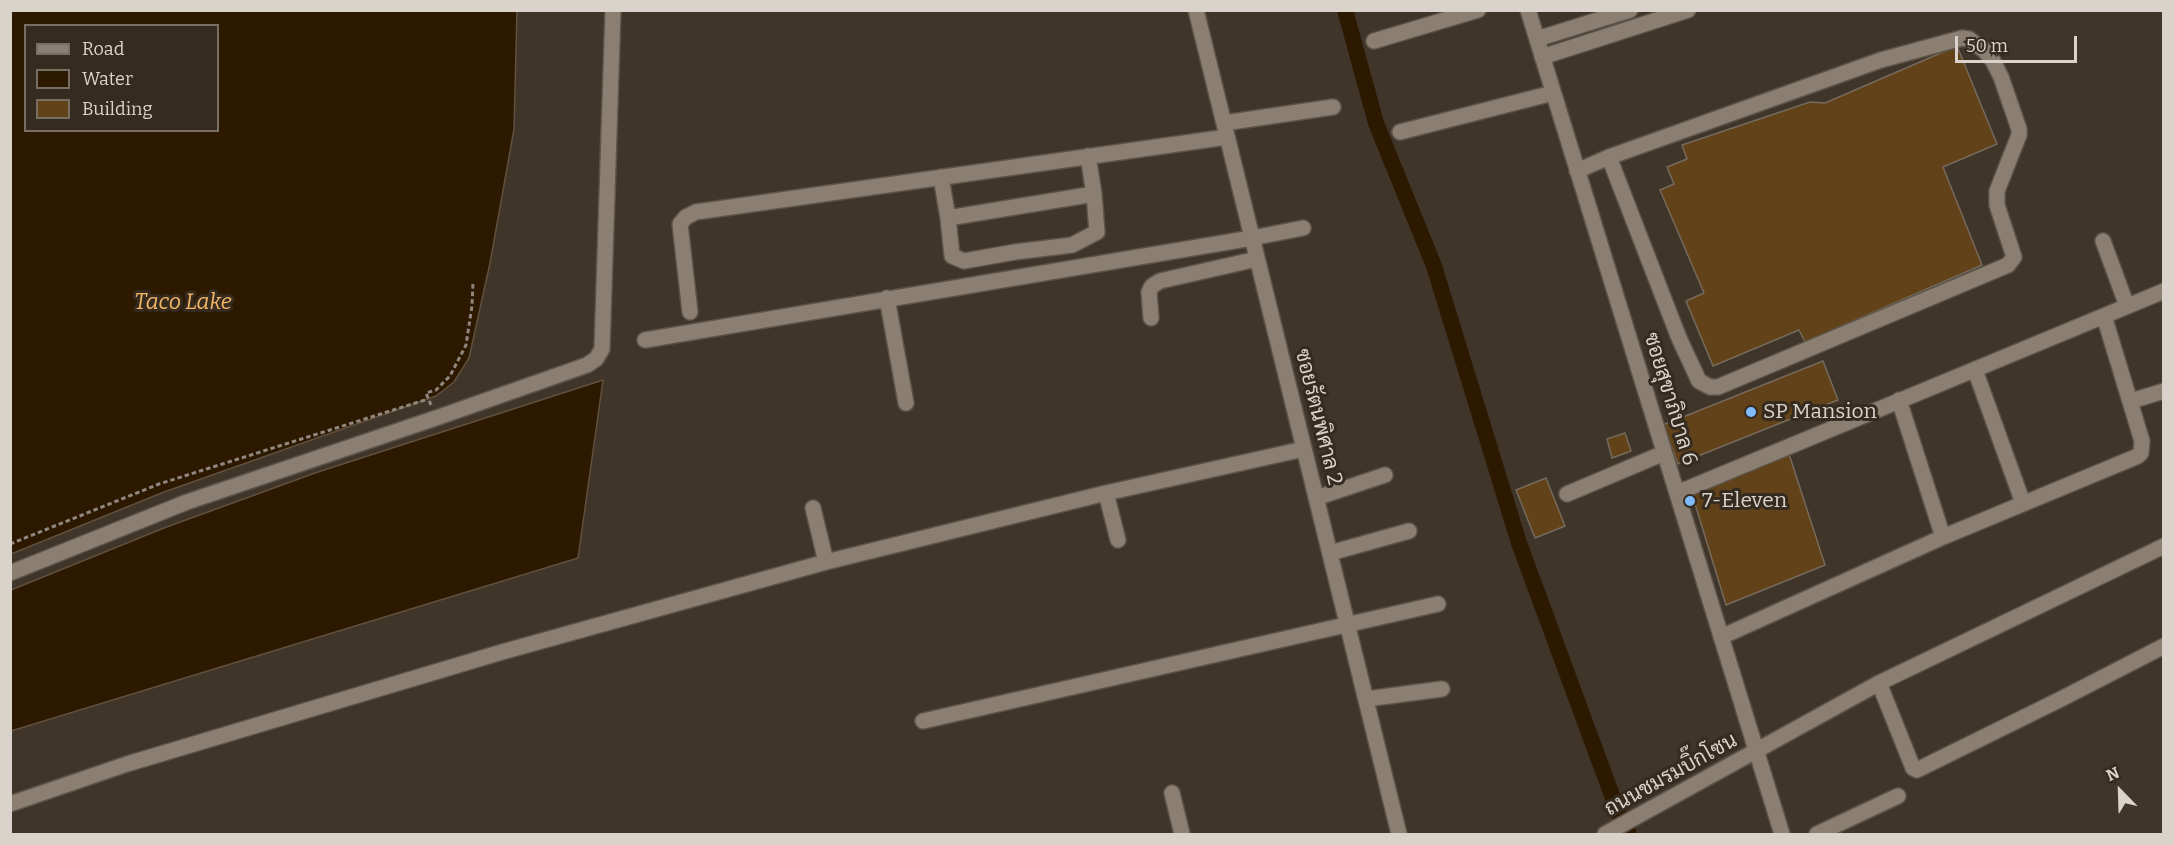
<!DOCTYPE html>
<html>
<head>
<meta charset="utf-8">
<style>
	body { margin:0 }
	#map { position:relative; width:2174px; height:845px; overflow:hidden; background:#3f3529; font-family:Bitter,serif }
	canvas { display:block }
	.frame { position:absolute; inset:0; border:12px solid #dad3cc; pointer-events:none }
	.legend { position:absolute; left:24px; top:24px; width:195px; height:108px; box-sizing:border-box; background:#352b1f; border:2px solid #776e64; margin:0; padding:8px 10px; list-style:none; font-size:18px; color:#dad3cc }
	.legend li { display:flex; align-items:center; gap:12px; height:30px }
	.legend b { width:30px; border:2px solid #776e64 }
	.north { position:absolute; left:2090px; top:761px; width:60px; height:60px; -webkit-text-stroke:4px #352b1f; paint-order:stroke; rotate:337deg; font-size:16px; font-weight:700; line-height:24px; text-align:center; color:#dad3cc }
	.north::after { content:''; display:block; margin:auto; width:21px; height:27px; background:#dad3cc; clip-path:polygon(50% 0,100% 100%,50% 72%,0 100%) }
	.scale { position:absolute; left:1955px; top:36px; width:122px; height:27px; box-sizing:border-box; border:3px solid #dad3cc; border-top:0; padding-left:8px; font-size:18px; line-height:21px; white-space:nowrap; color:#dad3cc; -webkit-text-stroke:4px #352b1f; paint-order:stroke }
</style>
</head>
<body>
<div id="map">
<canvas width="2174" height="845"></canvas>
<div class="frame"></div>
<ul class="legend">
<li><b style="height:8px;background:#8b7f71"></b>Road</li>
<li><b style="height:16px;background:#2d1800"></b>Water</li>
<li><b style="height:16px;background:#624218"></b>Building</li>
</ul>
<div class="north">N</div>
<div class="scale">50 m</div>
</div>
<script>
const g = document.querySelector('canvas').getContext('2d');
g.lineJoin = 'round';
function fillPath(path, color) {
  g.fillStyle = color;
  g.fill(path, 'evenodd');
}
function toPath(rows) {
  const path = new Path2D();
  for (const r of rows) {
    path.moveTo(r[0], r[1]);
    for (let i = 2; i < r.length; i += 2) path.lineTo(r[i], r[i + 1]);
  }
  return path;
}
function trace(path, color, width, dash) {
  g.strokeStyle = color;
  g.lineWidth = width;
  g.lineCap = dash ? 'butt' : 'round';
  g.setLineDash(dash || []);
  g.stroke(path);
}
function write(font, color, halo, rows, align = 'center') {
  g.font = font + ' Bitter,Sarabun,serif';
  g.lineWidth = 6;
  g.setLineDash([]);
  g.textBaseline = 'middle';
  g.strokeStyle = halo;
  g.fillStyle = color;
  for (const [text, x, y, turn = 0] of rows) {
    g.save();
    g.translate(x, y);
    g.rotate((+turn || 0) * Math.PI / 180);
    g.textAlign = isNaN(turn) ? turn : align;
    if (halo) g.strokeText(text, 0, 0);
    g.fillText(text, 0, 0);
    g.restore();
  }
}
const water = toPath([
	[11,10,517,11,514,129,490,263,469,358,454,382,436,396,164,492,11,554,11,10],
	[26,26,218,26,218,130,26,130,26,26],
	[603,380,578,558,11,731,11,590,164,528,315,473,603,380]
]);
fillPath(water, '#2d1800');
trace(water, '#61503d', 1.5);
trace(toPath([
	[1345,10,1376,123,1434,266,1519,543,1617,809,1629,834]
]), '#2d1800', 16);
const building = toPath([
	[1957,46,1997,144,1943,167,1982,265,1805,342,1799,330,1713,366,1686,301,1704,293,1660,190,1674,184,1667,167,1687,159,1682,145,1810,102,1825,103,1957,46],
	[1823,361,1838,400,1678,464,1663,425,1823,361],
	[1625,433,1631,451,1612,458,1607,439,1625,433],
	[1789,454,1825,565,1726,605,1692,494,1789,454],
	[1546,478,1565,526,1535,538,1516,490,1546,478]
]);
fillPath(building, '#624218');
trace(building, '#766a5d', 1.5);
const minor = toPath([
	[1196,10,1399,834],
	[1528,10,1782,834],
	[1537,39,1630,10],
	[1374,41,1478,10],
	[1542,57,1688,10],
	[1224,123,1333,107],
	[1400,132,1553,93],
	[1577,171,1609,157,1881,60,1962,38,1969,39,1985,51,1993,61,2001,77,2019,129,2019,135,1997,191,1997,205,2014,257,2008,265,1718,387,1710,387,1699,381,1679,338,1609,157],
	[941,177,948,218,952,256,964,261,1015,252,1072,245,1097,232,1094,194,1088,156],
	[948,218,1094,194],
	[2103,241,2127,306],
	[887,298,906,403],
	[690,312,680,224,686,217,696,212,1227,137],
	[1151,318,1149,292,1152,286,1160,281,1257,259],
	[645,340,1252,238,1303,228],
	[1975,370,2023,503],
	[1899,400,1943,537],
	[2131,401,2164,391],
	[1106,493,1118,540],
	[1677,493,2164,291],
	[1567,494,1664,453],
	[1316,498,1385,475],
	[813,508,826,562],
	[1330,553,1409,531],
	[10,573,187,502,436,418,587,365,596,359,602,349,613,10],
	[1721,637,1943,537,2138,456,2141,453,2142,441,2104,316],
	[1879,683,1913,768,1917,770,2061,699,2164,646],
	[1366,699,1442,689],
	[923,721,1438,604],
	[1172,793,1182,834],
	[10,804,127,764,502,652,826,562,1106,493,1304,449],
	[1605,834,1879,683,2164,546],
	[1817,834,1898,796]
]);
trace(minor, '#5c5349', 18);
trace(toPath([
	[431,405,426,393,436,390,450,376,466,345,472,306,473,282],
	[10,544,159,484,428,399]
]), '#90887e', 3, [4.5, 3]);
trace(minor, '#8b7f71', 15);
for (const [x, y, r, color] of [
	[1751,412,6,"#81bcfa"],
	[1690,501,6,"#81bcfa"]
]) {
  const dot = new Path2D();
  dot.arc(x, y, r, 0, 2 * Math.PI);
  g.fillStyle = color;
  g.fill(dot);
  trace(dot, '#352b1f', 2);
}
write('21px', '#dad3cc', '#352b1f', [
	["ซอยสุขาภิบาล 6",1670,399,73],
	["ซอยรัตนพิศาล 2",1318,417,76],
	["ถนนชมรมบิ๊กโซน",1671,775,-29]
]);
write('21px', '#dad3cc', '#352b1f', [
	["SP Mansion",1763,412],
	["7-Eleven",1702,501]
], 'left');
write('italic 22px', '#f5b567', '#352b1f', [
	["Taco Lake",183,303]
]);
</script>
</body>
</html>
